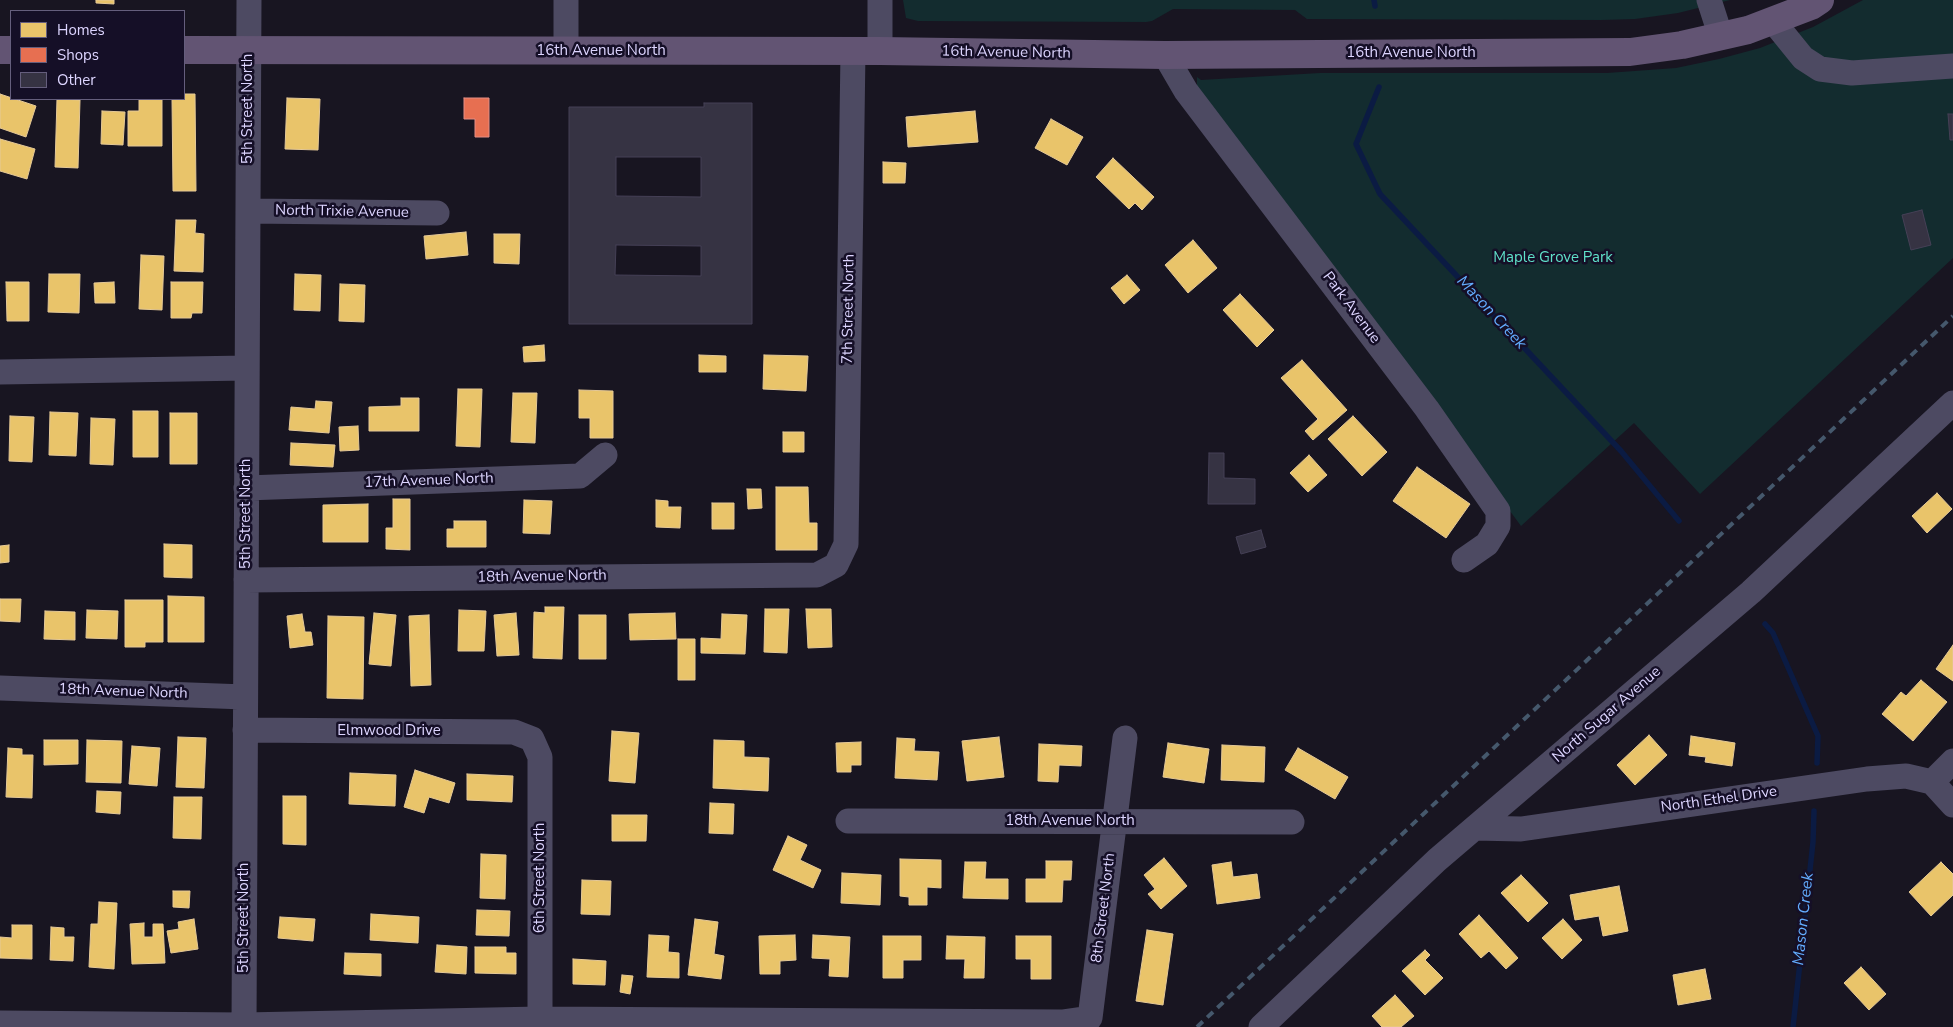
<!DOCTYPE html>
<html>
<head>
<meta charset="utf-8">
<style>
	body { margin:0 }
	#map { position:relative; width:1953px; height:1027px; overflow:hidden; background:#181521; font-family:"Nunito Sans",sans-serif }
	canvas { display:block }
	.legend { position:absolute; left:10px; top:10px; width:175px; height:90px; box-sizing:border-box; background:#150f27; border:1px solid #655e7d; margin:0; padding:6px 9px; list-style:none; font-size:15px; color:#ddd5ff }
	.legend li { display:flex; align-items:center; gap:10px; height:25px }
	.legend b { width:25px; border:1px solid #655e7d }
</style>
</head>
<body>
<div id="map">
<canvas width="1953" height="1027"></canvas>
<ul class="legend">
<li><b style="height:14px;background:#e9c46a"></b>Homes</li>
<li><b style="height:14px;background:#e76f51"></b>Shops</li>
<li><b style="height:14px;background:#363343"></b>Other</li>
</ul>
</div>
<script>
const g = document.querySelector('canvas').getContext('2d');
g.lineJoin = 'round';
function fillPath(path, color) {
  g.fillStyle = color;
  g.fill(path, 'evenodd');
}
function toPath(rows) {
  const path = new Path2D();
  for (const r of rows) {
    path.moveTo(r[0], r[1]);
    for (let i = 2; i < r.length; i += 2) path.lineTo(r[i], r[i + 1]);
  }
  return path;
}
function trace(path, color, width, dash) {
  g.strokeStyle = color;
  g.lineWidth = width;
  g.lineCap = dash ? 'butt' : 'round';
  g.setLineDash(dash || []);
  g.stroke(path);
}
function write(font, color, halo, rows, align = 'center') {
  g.font = font + ' "Nunito Sans",sans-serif';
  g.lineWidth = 5;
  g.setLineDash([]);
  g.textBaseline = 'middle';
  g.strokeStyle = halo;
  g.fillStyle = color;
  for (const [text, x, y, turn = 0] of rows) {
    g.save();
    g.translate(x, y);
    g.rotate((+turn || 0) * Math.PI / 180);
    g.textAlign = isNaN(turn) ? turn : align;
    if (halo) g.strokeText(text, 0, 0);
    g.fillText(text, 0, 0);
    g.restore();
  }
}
fillPath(toPath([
	[903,0,1730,0,1678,13,1635,19,1601,20,1307,19,1295,10,1173,9,1152,21,1146,22,918,21,906,18],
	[1863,0,1953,0,1953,258,1700,494,1634,423,1521,526,1197,87,1197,77,1201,80,1320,73,1607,73,1676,68,1719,59,1760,48,1813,27]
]), '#132c2f');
const homes = toPath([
	[96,0,114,0,114,4,96,3,96,0],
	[0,94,36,106,26,137,0,128,0,94],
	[184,94,195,94,196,191,173,191,172,99,184,99,184,94],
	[287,98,320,99,318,150,285,149,287,98],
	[57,99,80,100,78,168,55,167,57,99],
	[139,99,162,99,162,146,128,146,128,111,139,111,139,99],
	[102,111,125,112,123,145,101,144,102,111],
	[975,111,978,142,908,147,906,117,975,111],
	[1051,119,1083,137,1067,165,1035,148,1051,119],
	[0,139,35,149,27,179,0,171,0,139],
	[1113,158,1154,197,1142,210,1135,203,1129,209,1096,177,1113,158],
	[883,162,906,163,905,183,883,183,883,162],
	[176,220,196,220,195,233,204,234,203,272,174,271,176,220],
	[466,232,468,255,426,259,424,236,466,232],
	[494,234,520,234,519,264,494,263,494,234],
	[1193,240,1217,268,1188,293,1165,265,1193,240],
	[141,255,164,256,162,310,139,309,141,255],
	[49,274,80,274,79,313,48,312,49,274],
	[295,274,321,275,320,311,294,310,295,274],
	[1127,275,1140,290,1124,304,1111,288,1127,275],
	[6,282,29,282,29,321,7,321,6,282],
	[114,282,115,303,95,303,94,283,114,282],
	[171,282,203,282,202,313,192,313,191,318,171,318,171,282],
	[340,284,365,285,364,322,339,321,340,284],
	[1240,294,1274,330,1257,347,1223,310,1240,294],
	[544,345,545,361,524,362,523,347,544,345],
	[699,355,726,356,726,372,699,372,699,355],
	[764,355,808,356,806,391,763,389,764,355],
	[1302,360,1347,410,1313,440,1305,431,1318,419,1281,378,1302,360],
	[458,389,482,389,480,447,456,446,458,389],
	[579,390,613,391,613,438,590,438,590,418,579,418,579,390],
	[513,393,537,393,535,443,511,442,513,393],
	[401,398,419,398,419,431,369,431,369,407,401,406,401,398],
	[316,401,332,402,329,433,289,430,291,407,315,409,316,401],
	[133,411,158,411,158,457,133,457,133,411],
	[50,412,78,413,76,456,49,455,50,412],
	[170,413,197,413,197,464,170,464,170,413],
	[10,416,34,417,32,462,9,461,10,416],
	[1353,416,1387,452,1362,476,1328,439,1353,416],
	[91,418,115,419,113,465,90,464,91,418],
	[358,426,359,450,340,451,339,427,358,426],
	[783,432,804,432,804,452,783,452,783,432],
	[291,443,335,445,333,467,290,465,291,443],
	[1309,455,1327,475,1308,492,1290,473,1309,455],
	[1417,467,1470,504,1446,538,1393,501,1417,467],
	[776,487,808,487,809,523,817,523,817,550,776,550,776,487],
	[747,489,761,489,762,508,748,509,747,489],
	[1937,493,1952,509,1927,533,1912,516,1937,493],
	[393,499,410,499,410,550,386,549,386,528,393,528,393,499],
	[524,500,552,501,550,534,523,533,524,500],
	[656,500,668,501,668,507,681,507,680,528,656,527,656,500],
	[712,503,734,503,734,529,712,529,712,503],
	[368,504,368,542,323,542,323,505,368,504],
	[454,521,486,521,486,547,447,547,447,529,454,529,454,521],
	[164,544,192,545,192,578,164,577,164,544],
	[9,545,9,562,0,563,0,546,9,545],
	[168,596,204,597,204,642,168,642,168,596],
	[0,599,21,599,20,622,0,621,0,599],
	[125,600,163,600,163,642,145,642,145,647,125,647,125,600],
	[545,607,564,607,562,659,533,658,534,612,545,613,545,607],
	[765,609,789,609,787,653,764,652,765,609],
	[806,609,831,609,832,647,808,648,806,609],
	[87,610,118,611,117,639,86,638,87,610],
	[459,610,486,611,484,651,458,651,459,610],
	[45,611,75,612,75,640,44,639,45,611],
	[374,613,396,615,391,666,369,664,374,613],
	[516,613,519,655,497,656,494,615,516,613],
	[675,613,676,639,630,640,629,614,675,613],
	[302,614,305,632,311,632,313,645,290,648,287,616,302,614],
	[722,614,747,615,745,654,701,653,701,638,721,639,722,614],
	[429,615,431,685,411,686,409,616,429,615],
	[579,615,606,615,606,659,579,659,579,615],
	[328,616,364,617,363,699,327,698,328,616],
	[678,639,695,639,695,680,678,680,678,639],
	[1953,645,1953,681,1936,669,1953,645],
	[1921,680,1947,702,1913,741,1882,714,1901,692,1906,696,1921,680],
	[612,731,639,733,635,783,609,781,612,731],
	[1649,735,1667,755,1635,785,1617,765,1649,735],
	[1691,736,1735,743,1732,766,1705,762,1706,757,1689,755,1691,736],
	[178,737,206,738,204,788,176,787,178,737],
	[999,737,1004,777,967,781,962,741,999,737],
	[897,738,915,739,914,751,939,752,937,780,895,778,897,738],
	[44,740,78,740,78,764,44,765,44,740],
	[87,740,122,741,121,783,86,782,87,740],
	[714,740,744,741,744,757,769,758,768,791,713,788,714,740],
	[861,742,861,765,851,765,851,772,837,772,836,743,861,742],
	[1168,743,1209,749,1204,783,1163,777,1168,743],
	[1039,744,1082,746,1081,766,1059,765,1058,782,1038,781,1039,744],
	[1222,745,1265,747,1264,782,1221,780,1222,745],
	[132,746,160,748,157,786,129,784,132,746],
	[8,748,22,749,22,755,33,755,32,798,6,797,8,748],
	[1298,748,1348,777,1335,799,1285,770,1298,748],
	[415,770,455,783,449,803,429,797,424,813,404,807,415,770],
	[350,773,396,775,395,806,349,804,350,773],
	[467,774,513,776,512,802,467,800,467,774],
	[97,791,121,792,120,814,96,812,97,791],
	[283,796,306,796,306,845,283,844,283,796],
	[174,797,202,797,201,839,173,838,174,797],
	[710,803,734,804,733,834,709,833,710,803],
	[612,815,647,815,646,841,612,841,612,815],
	[788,836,807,845,800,860,821,870,813,888,773,870,788,836],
	[481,854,506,855,505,899,480,898,481,854],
	[1164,858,1187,886,1161,909,1148,894,1155,889,1144,875,1164,858],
	[900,859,941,860,941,888,927,887,927,905,909,905,909,897,900,896,900,859],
	[1046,861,1072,861,1071,880,1063,880,1062,902,1026,902,1026,879,1046,879,1046,861],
	[965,862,986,862,985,879,1008,879,1008,899,963,898,965,862],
	[1231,862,1233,877,1257,874,1260,898,1217,904,1212,865,1231,862],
	[1941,862,1953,874,1953,895,1931,916,1909,892,1941,862],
	[842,873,881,875,880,905,841,903,842,873],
	[1521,875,1548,903,1528,922,1501,893,1521,875],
	[582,880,611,881,610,915,581,914,582,880],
	[1619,886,1628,931,1603,936,1599,916,1575,920,1570,895,1619,886],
	[173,891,190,891,189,908,173,907,173,891],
	[99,902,117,903,114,969,89,967,91,924,98,924,99,902],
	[477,910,510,911,509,936,476,935,477,910],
	[371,914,419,917,418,943,370,940,371,914],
	[1479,915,1518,958,1506,969,1489,951,1481,958,1459,934,1479,915],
	[280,917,315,919,313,941,278,938,280,917],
	[194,919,198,949,171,953,167,931,179,929,178,922,194,919],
	[695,919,718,922,714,954,724,956,721,979,688,975,695,919],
	[1563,919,1582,940,1562,959,1542,938,1563,919],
	[144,923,144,937,153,937,153,924,163,924,165,963,132,964,130,924,144,923],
	[12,925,32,925,32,959,0,958,0,937,12,938,12,925],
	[51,927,64,928,64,937,74,937,73,961,50,960,51,927],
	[1147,930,1173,934,1163,1005,1136,1001,1147,930],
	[649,935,669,936,668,952,679,953,679,978,647,977,649,935],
	[795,935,796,960,780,961,780,974,760,974,759,936,795,935],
	[813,935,850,937,848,977,829,976,830,959,812,958,813,935],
	[883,936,921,936,921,960,903,960,903,978,883,978,883,936],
	[947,936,985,937,984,978,964,978,965,959,946,959,947,936],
	[1016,936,1051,936,1051,979,1031,979,1031,959,1016,959,1016,936],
	[437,945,467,947,466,974,435,972,437,945],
	[475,947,506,947,506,953,516,953,516,974,475,973,475,947],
	[1425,950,1430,955,1425,960,1443,978,1425,995,1402,971,1425,950],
	[345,953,381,954,381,976,344,974,345,953],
	[573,959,606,961,605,985,573,984,573,959],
	[1861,967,1886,994,1869,1010,1844,983,1861,967],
	[1705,969,1711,999,1678,1005,1673,975,1705,969],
	[622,975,633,976,630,994,620,992,622,975],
	[1395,995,1414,1016,1401,1027,1382,1027,1372,1016,1395,995]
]);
fillPath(homes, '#e9c46a');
trace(homes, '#e5c997', 1);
const shops = toPath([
	[464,98,489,98,489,137,475,137,475,119,464,119,464,98]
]);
fillPath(shops, '#e76f51');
trace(shops, '#e48e85', 1);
trace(toPath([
	[1374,0,1375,6],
	[1379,87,1356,144,1380,194,1621,451,1679,521],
	[1765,624,1773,633,1818,736,1817,763],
	[1793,1027,1813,842,1814,811]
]), '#0b1b43', 5.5);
const building = toPath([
	[704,103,752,103,752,324,569,324,569,107,704,107,704,103],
	[616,157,701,157,701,197,616,196,616,157],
	[616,245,701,246,701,276,615,275,616,245],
	[1948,114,1953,114,1953,140,1950,140,1948,114],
	[1922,210,1931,245,1911,250,1902,215,1922,210],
	[1209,453,1224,453,1224,478,1255,479,1255,504,1208,504,1209,453],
	[1261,530,1266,547,1241,554,1236,537,1261,530]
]);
fillPath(building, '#363343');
trace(building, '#454056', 1);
trace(toPath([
	[1709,0,1721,37],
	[1773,21,1803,58,1820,69,1852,73,1953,66],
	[566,51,566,0],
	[880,51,880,0],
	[1165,55,1186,91,1427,409,1498,511,1498,526,1487,544,1464,560],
	[248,211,437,213],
	[0,372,247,368],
	[246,488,580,476,605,455],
	[246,580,817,575,836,565,846,544,853,51],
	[0,688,245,697],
	[245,730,514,732,532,739,540,757,540,1019],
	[1932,782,1953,805],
	[848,821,1292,822],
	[1475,828,1521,829,1867,779,1906,776,1932,782,1953,761],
	[0,1023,244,1025,540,1019,1062,1022,1090,1018,1125,738],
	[244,1027,249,0],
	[1261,1027,1437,860,1751,592,1953,403]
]), '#4d4a62', 25);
trace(toPath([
	[0,50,11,50],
	[184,50,880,51,1165,55,1630,52,1682,45,1748,30,1811,6,1820,0]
]), '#625473', 28);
trace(toPath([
	[1197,1027,1953,316]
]), '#45586c', 4, [8, 6]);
write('15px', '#ddd5ff', '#150f27', [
	["16th Avenue North",601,51],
	["16th Avenue North",1006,53,1],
	["16th Avenue North",1411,53],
	["5th Street North",248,109,-90],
	["North Trixie Avenue",342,212,1],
	["Park Avenue",1351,308,53],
	["7th Street North",849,309,-89],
	["17th Avenue North",429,481,-2],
	["5th Street North",246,514,-90],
	["18th Avenue North",542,577,-1],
	["18th Avenue North",123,692,2],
	["North Sugar Avenue",1607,715,-41],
	["Elmwood Drive",389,731],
	["North Ethel Drive",1719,800,-8],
	["18th Avenue North",1070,821],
	["6th Street North",540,878,-90],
	["8th Street North",1104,908,-83],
	["5th Street North",244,918,-90]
]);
write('15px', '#5fe1c9', '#150f27', [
	["Maple Grove Park",1553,258]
]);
write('italic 16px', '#63adff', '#150f27', [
	["Mason Creek",1491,313,47],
	["Mason Creek",1804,919,-84]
]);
</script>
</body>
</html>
